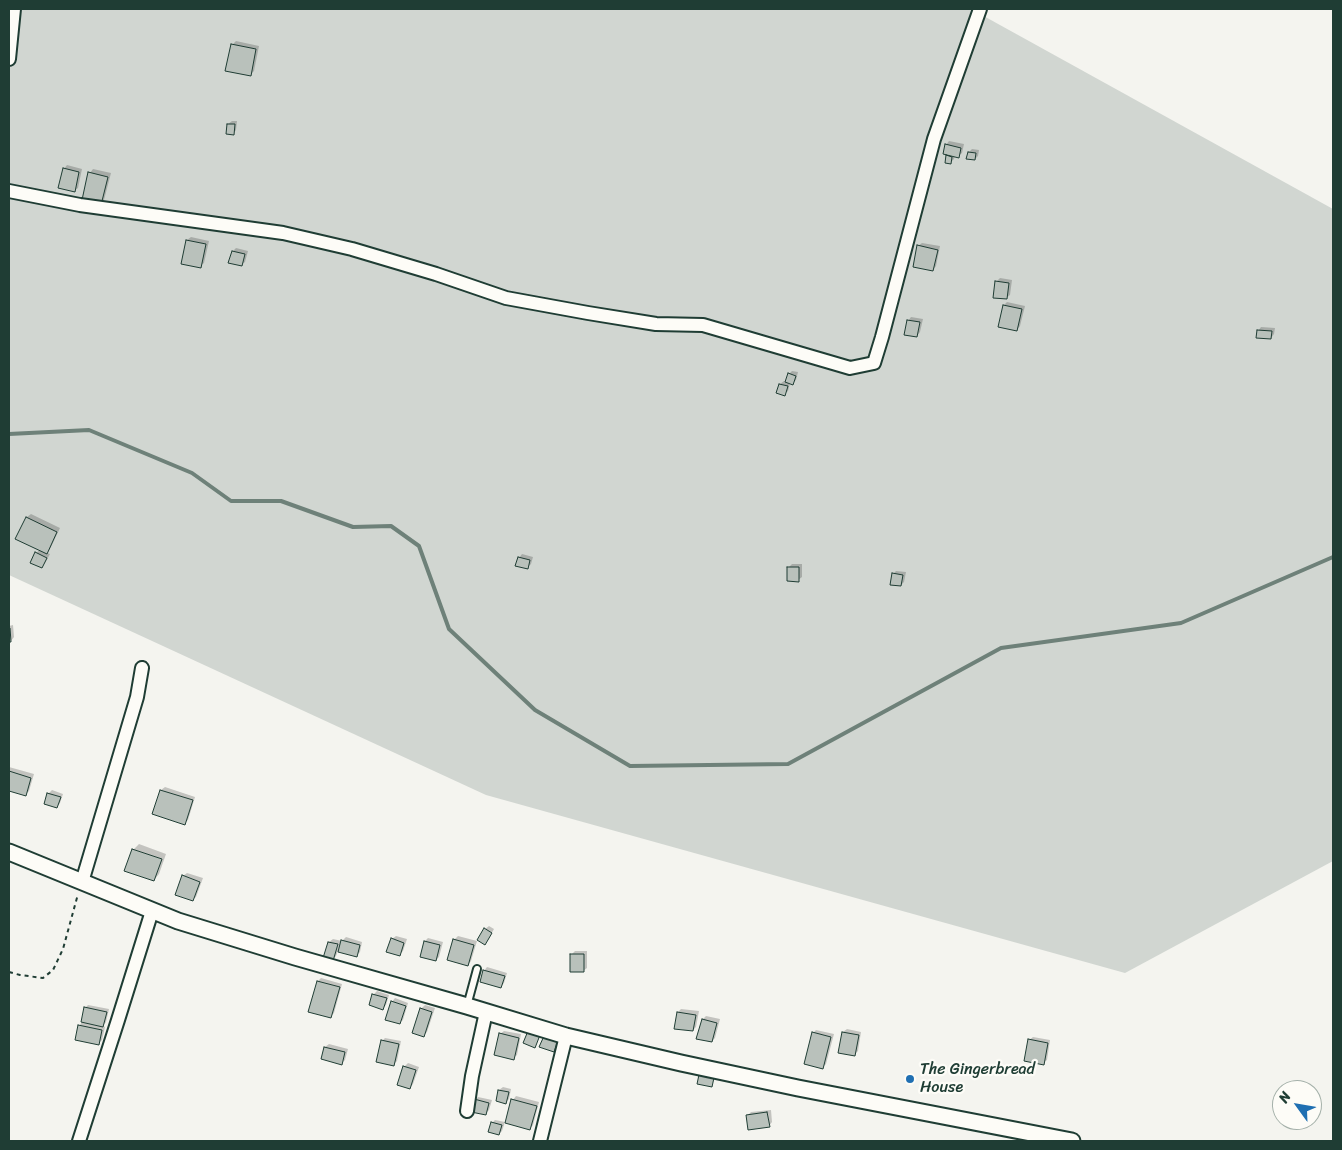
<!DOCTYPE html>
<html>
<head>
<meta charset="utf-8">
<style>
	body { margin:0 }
	#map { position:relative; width:1342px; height:1150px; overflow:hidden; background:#f4f4ef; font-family:Sriracha,sans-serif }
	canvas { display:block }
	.frame { position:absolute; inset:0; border:10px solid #1f3d34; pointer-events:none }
	.north { position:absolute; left:1272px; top:1080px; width:50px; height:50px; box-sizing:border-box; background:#fdfcf7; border:1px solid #a4b0a9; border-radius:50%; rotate:302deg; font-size:14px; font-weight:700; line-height:20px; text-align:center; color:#1f3d34 }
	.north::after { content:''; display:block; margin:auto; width:18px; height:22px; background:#1f6fb2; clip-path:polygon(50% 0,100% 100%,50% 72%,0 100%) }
</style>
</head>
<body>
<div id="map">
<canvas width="1342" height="1150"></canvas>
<div class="frame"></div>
<div class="north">N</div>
</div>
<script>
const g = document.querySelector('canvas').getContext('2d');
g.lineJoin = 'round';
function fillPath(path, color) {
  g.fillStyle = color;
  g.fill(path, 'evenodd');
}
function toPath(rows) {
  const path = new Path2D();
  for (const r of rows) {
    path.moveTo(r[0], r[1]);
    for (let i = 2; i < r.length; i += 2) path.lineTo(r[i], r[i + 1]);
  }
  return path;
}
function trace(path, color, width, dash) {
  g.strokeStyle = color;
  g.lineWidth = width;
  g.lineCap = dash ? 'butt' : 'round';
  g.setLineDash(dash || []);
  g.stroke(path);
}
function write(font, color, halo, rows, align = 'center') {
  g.font = font + ' Sriracha,sans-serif';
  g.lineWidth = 4.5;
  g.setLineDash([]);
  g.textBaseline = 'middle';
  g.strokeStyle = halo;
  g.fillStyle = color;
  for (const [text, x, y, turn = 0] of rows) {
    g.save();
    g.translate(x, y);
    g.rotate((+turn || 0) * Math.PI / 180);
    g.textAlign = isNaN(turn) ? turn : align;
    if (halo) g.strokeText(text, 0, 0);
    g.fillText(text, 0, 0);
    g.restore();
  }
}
fillPath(toPath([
	[9,9,971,9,1333,209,1333,861,1125,973,486,795,9,575]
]), '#d1d6d1');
fillPath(toPath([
	[236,41,259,46,254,71,250,75,232,45],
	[232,121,237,121,236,130,233,134,228,124],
	[949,141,964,144,962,153,958,156,955,156,954,159,950,163,946,162,948,154,946,145],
	[972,149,979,150,978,156,975,159,969,152],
	[67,165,82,169,78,188,74,191,64,169],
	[93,169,111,173,104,200,101,203,90,173],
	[191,237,209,241,204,263,200,266,182,263,187,240],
	[922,243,940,246,936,266,933,270,918,246],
	[236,248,248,251,245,262,241,265,233,251],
	[1000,278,1012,280,1010,295,1006,298,996,282],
	[1007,302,1025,306,1020,326,1017,330,1004,305],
	[911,317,923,319,920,332,917,336,908,321],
	[1261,327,1275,328,1274,334,1271,338,1258,331],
	[792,371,798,372,796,380,793,383,790,383,788,391,784,394,778,393,780,384,784,381,787,382,789,374],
	[31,514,60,528,50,549,47,553,50,554,45,563,42,567,36,553,40,550,17,539,27,517],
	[522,554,533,557,531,564,527,568,519,558],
	[792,564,802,564,802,577,798,580,789,567],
	[896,571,906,572,904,582,901,585,893,574],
	[13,625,14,637,11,641,9,641,9,626],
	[9,767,34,774,29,791,25,795,9,790],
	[165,787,195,797,188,820,184,823,154,813,161,790],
	[52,790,63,794,60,803,57,807,45,803,49,793],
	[139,844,166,854,159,874,154,880,133,850],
	[187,873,203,878,196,897,192,900,183,876],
	[489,926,494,929,488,940,485,929],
	[396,936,407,939,403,951,399,955,392,939],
	[458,936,477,941,471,961,468,965,454,940],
	[346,937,362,942,360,952,356,956,338,951,336,956,333,959,325,957,329,942,333,939,342,941],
	[428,938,443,942,439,957,436,960,425,941],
	[575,951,587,951,587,968,583,971,571,955],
	[487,967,507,973,504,983,501,987,484,971],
	[321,978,342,984,334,1013,330,1017,318,981],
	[377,991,389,995,386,1005,383,1008,370,1005,374,994],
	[395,998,408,1003,403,1020,399,1023,392,1002],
	[88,1005,109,1009,106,1022,103,1026,105,1027,102,1040,99,1043,79,1026,83,1021,85,1008],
	[425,1005,435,1008,427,1032,424,1035,421,1009],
	[681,1009,699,1011,696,1027,693,1030,678,1012],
	[706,1016,720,1019,715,1038,712,1041,703,1019],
	[847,1029,861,1032,858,1051,854,1055,843,1032],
	[816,1030,834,1034,826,1064,823,1067,813,1033],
	[504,1031,521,1034,517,1055,513,1058,500,1034],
	[1033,1037,1050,1040,1047,1060,1043,1063,1029,1040],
	[385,1038,401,1041,397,1061,394,1064,382,1041],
	[329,1044,348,1049,345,1060,342,1063,323,1058,325,1047],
	[408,1063,419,1067,413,1084,410,1088,404,1067],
	[503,1087,511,1089,509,1099,506,1102,499,1090],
	[516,1096,539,1102,533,1125,530,1129,513,1100],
	[478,1097,492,1100,489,1110,485,1114,475,1100],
	[771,1110,772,1122,769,1126,747,1116,751,1112],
	[495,1120,505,1122,502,1131,499,1134,492,1123],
	[518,1140,531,1140,531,1141,517,1141]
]), '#0003');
trace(toPath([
	[9,434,89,430,192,473,231,501,281,501,353,527,391,526,419,546,449,629,535,710,630,766,788,764,1001,648,1181,623,1333,557]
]), '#6e8179', 4);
const building = toPath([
	[231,44,256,49,251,76,225,71,231,44],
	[227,124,235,124,234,135,226,134,227,124],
	[945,144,961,148,959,158,943,154,945,144],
	[968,152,976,153,975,160,966,159,968,152],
	[946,155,952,157,951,164,945,163,946,155],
	[63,168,79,172,75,192,58,188,63,168],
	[88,172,108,177,101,205,82,200,88,172],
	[186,240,206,244,201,268,181,264,186,240],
	[917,245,938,250,933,271,913,267,917,245],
	[232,251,245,254,242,266,228,263,232,251],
	[995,281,1009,283,1007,299,993,298,995,281],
	[1003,305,1022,309,1017,331,998,327,1003,305],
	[907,320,920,322,917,337,904,335,907,320],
	[1257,330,1272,331,1271,339,1256,338,1257,330],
	[788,373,796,376,793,385,785,382,788,373],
	[779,384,788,386,785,396,776,393,779,384],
	[26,517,57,532,47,554,15,539,26,517],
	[35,552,47,558,42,568,30,563,35,552],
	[518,557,530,560,528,569,515,566,518,557],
	[787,567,799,567,799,582,787,581,787,567],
	[892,573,903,575,901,586,890,585,892,573],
	[9,628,10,628,11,642,9,642,9,628],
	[9,771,31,778,26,796,9,791,9,771],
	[160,790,193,800,185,825,152,814,160,790],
	[47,793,61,797,57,808,44,804,47,793],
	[132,849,162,859,154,881,124,871,132,849],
	[182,875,200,882,193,901,175,895,182,875],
	[484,928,492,933,485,945,477,940,484,928],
	[391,938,404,943,400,956,386,952,391,938],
	[453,939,474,945,468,966,447,960,453,939],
	[341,940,360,945,357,957,338,952,341,940],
	[424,941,440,945,436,961,420,957,424,941],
	[328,942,338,944,333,961,323,958,328,942],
	[570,954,584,954,584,972,570,972,570,954],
	[483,970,505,976,501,988,480,982,483,970],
	[317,981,340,987,331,1018,308,1012,317,981],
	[372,994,387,998,383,1010,369,1005,372,994],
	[391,1001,406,1006,400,1024,385,1020,391,1001],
	[84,1007,107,1012,103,1027,81,1022,84,1007],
	[420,1008,432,1012,424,1037,412,1033,420,1008],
	[677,1012,696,1015,693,1031,674,1029,677,1012],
	[702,1019,717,1023,712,1042,696,1039,702,1019],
	[78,1025,102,1030,99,1045,75,1040,78,1025],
	[528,1031,540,1035,535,1048,523,1043,528,1031],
	[812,1032,831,1037,823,1069,804,1064,812,1032],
	[842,1032,859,1035,855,1056,838,1053,842,1032],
	[499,1033,519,1038,514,1060,494,1055,499,1033],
	[544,1036,558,1041,554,1052,539,1047,544,1036],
	[1028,1039,1048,1043,1044,1065,1024,1061,1028,1039],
	[381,1040,399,1044,394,1066,376,1062,381,1040],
	[324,1047,345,1052,342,1065,321,1059,324,1047],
	[403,1066,416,1070,410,1089,397,1085,403,1066],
	[700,1070,715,1073,712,1087,697,1084,700,1070],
	[498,1090,509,1092,506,1104,496,1101,498,1090],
	[474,1099,489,1103,486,1115,471,1112,474,1099],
	[511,1099,537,1106,530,1130,505,1123,511,1099],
	[767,1112,770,1127,748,1130,746,1115,767,1112],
	[491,1122,502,1125,499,1135,488,1132,491,1122]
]);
fillPath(building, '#b9c1bb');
trace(building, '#1f3d34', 1);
const service = toPath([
	[467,1006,477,969]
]);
const minor = toPath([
	[9,59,14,9],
	[9,191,80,205,283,233,352,249,436,274,506,298,588,313,656,324,703,325,850,368,874,363,882,337,934,139,980,9],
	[82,882,137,697,142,668],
	[467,1111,472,1076,486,1012],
	[79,1141,118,1020,152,911],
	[540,1141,566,1036]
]);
const tertiary = toPath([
	[9,852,178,921,295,957,467,1006,566,1036,681,1063,798,1088,1072,1141]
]);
trace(service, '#1f3d34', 10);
trace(minor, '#1f3d34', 16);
trace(tertiary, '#1f3d34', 19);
trace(toPath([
	[9,972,20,975,43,978,53,970,63,949,78,894]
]), '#1f3d34', 2, [4, 4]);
trace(service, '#fdfcf7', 6);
trace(minor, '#fdfcf7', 12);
trace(tertiary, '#fdfcf7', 15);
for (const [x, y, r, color] of [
	[910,1079,5,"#1f6fb2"]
]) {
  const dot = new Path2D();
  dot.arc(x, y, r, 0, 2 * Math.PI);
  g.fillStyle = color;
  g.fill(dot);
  trace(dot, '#fdfcf7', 2);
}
write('16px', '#1f3d34', '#fdfcf7', [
	["The Gingerbread",920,1070],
	["House",920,1088]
], 'left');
</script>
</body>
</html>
